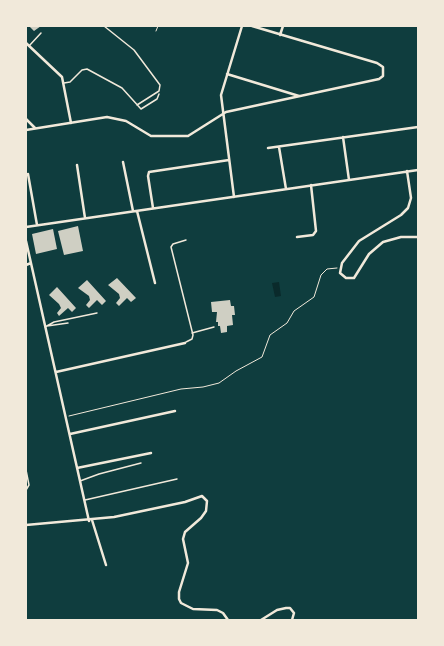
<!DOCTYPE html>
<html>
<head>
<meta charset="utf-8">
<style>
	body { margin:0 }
	#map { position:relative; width:444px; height:646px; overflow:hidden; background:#0f3d3e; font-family:"Alegreya Sans",sans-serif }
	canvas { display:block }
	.frame { position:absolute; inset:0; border:27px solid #f1e9da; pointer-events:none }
</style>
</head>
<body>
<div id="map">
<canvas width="444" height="646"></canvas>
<div class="frame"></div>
</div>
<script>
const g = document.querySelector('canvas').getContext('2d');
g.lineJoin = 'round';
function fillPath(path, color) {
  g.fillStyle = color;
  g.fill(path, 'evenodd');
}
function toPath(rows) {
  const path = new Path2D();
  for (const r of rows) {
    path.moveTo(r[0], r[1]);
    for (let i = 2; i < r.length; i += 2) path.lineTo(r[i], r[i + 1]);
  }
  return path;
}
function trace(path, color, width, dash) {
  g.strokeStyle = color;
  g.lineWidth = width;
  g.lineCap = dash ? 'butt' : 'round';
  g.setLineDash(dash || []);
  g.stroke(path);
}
fillPath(toPath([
	[279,282,281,296,275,297,272,283]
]), '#0a2a2b');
fillPath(toPath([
	[29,26,41,26,34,31],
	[78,226,83,251,64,255,58,231],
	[53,229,57,249,36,254,32,234],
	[117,278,136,298,131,302,127,298,119,306,116,303,120,298,119,294,108,285],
	[87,280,106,301,102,305,97,300,89,308,86,305,90,300,89,296,78,288],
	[57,287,76,308,72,312,68,308,59,316,57,313,61,308,59,304,49,295],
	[230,300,231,306,234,306,235,315,232,315,233,325,227,326,227,332,221,333,220,326,218,326,218,322,216,322,217,312,212,312,211,302]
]), '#cfcfc3');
trace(toPath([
	[156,31,158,26],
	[69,416,181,389,203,387,219,383,236,371,262,357,270,335,287,323,294,311,314,297,321,275,327,269,337,268]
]), '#f1e9da', 1);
trace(toPath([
	[104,26,134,50,160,85,159,91,137,105],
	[29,46,41,33],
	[64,83,70,82,82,70,87,69,122,88,141,109,157,99,159,94],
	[47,326,68,323],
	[45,327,54,322,97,313],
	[192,333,214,327],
	[186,342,192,339,193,335,171,247,173,244,186,240],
	[26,470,29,485,26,490],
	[80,481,99,474,141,463],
	[85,500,177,479]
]), '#f1e9da', 1.5);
trace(toPath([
	[280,35,283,26],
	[26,43,62,77,71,123],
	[227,74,299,96],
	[26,119,35,128],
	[26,130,107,117,126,121,151,136,188,136,226,112,379,79,383,76,383,67,377,63,252,26],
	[343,137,349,180],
	[279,147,286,189],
	[268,148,418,127],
	[123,162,133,211],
	[77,165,85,218],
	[407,171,411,198,408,208,401,215,359,241,342,263,340,273,346,278,354,278,369,254,383,242,401,237,418,237],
	[28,174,37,225],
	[234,197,221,95,242,26],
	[153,208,148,176,149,172,229,160],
	[137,211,155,283],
	[26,227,418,170],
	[297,237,313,235,316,231,311,185],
	[26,241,89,521],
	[26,265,31,263],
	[56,372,185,343],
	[70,434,175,411],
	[77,468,151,453],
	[92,520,106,565],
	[26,525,114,517,185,502,202,496,207,501,206,511,201,518,185,532,183,539,188,563,179,592,179,599,181,603,193,609,217,610,223,613,228,620],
	[261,620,277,610,286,608,290,608,294,613,292,620]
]), '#f1e9da', 2.5);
</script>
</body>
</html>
